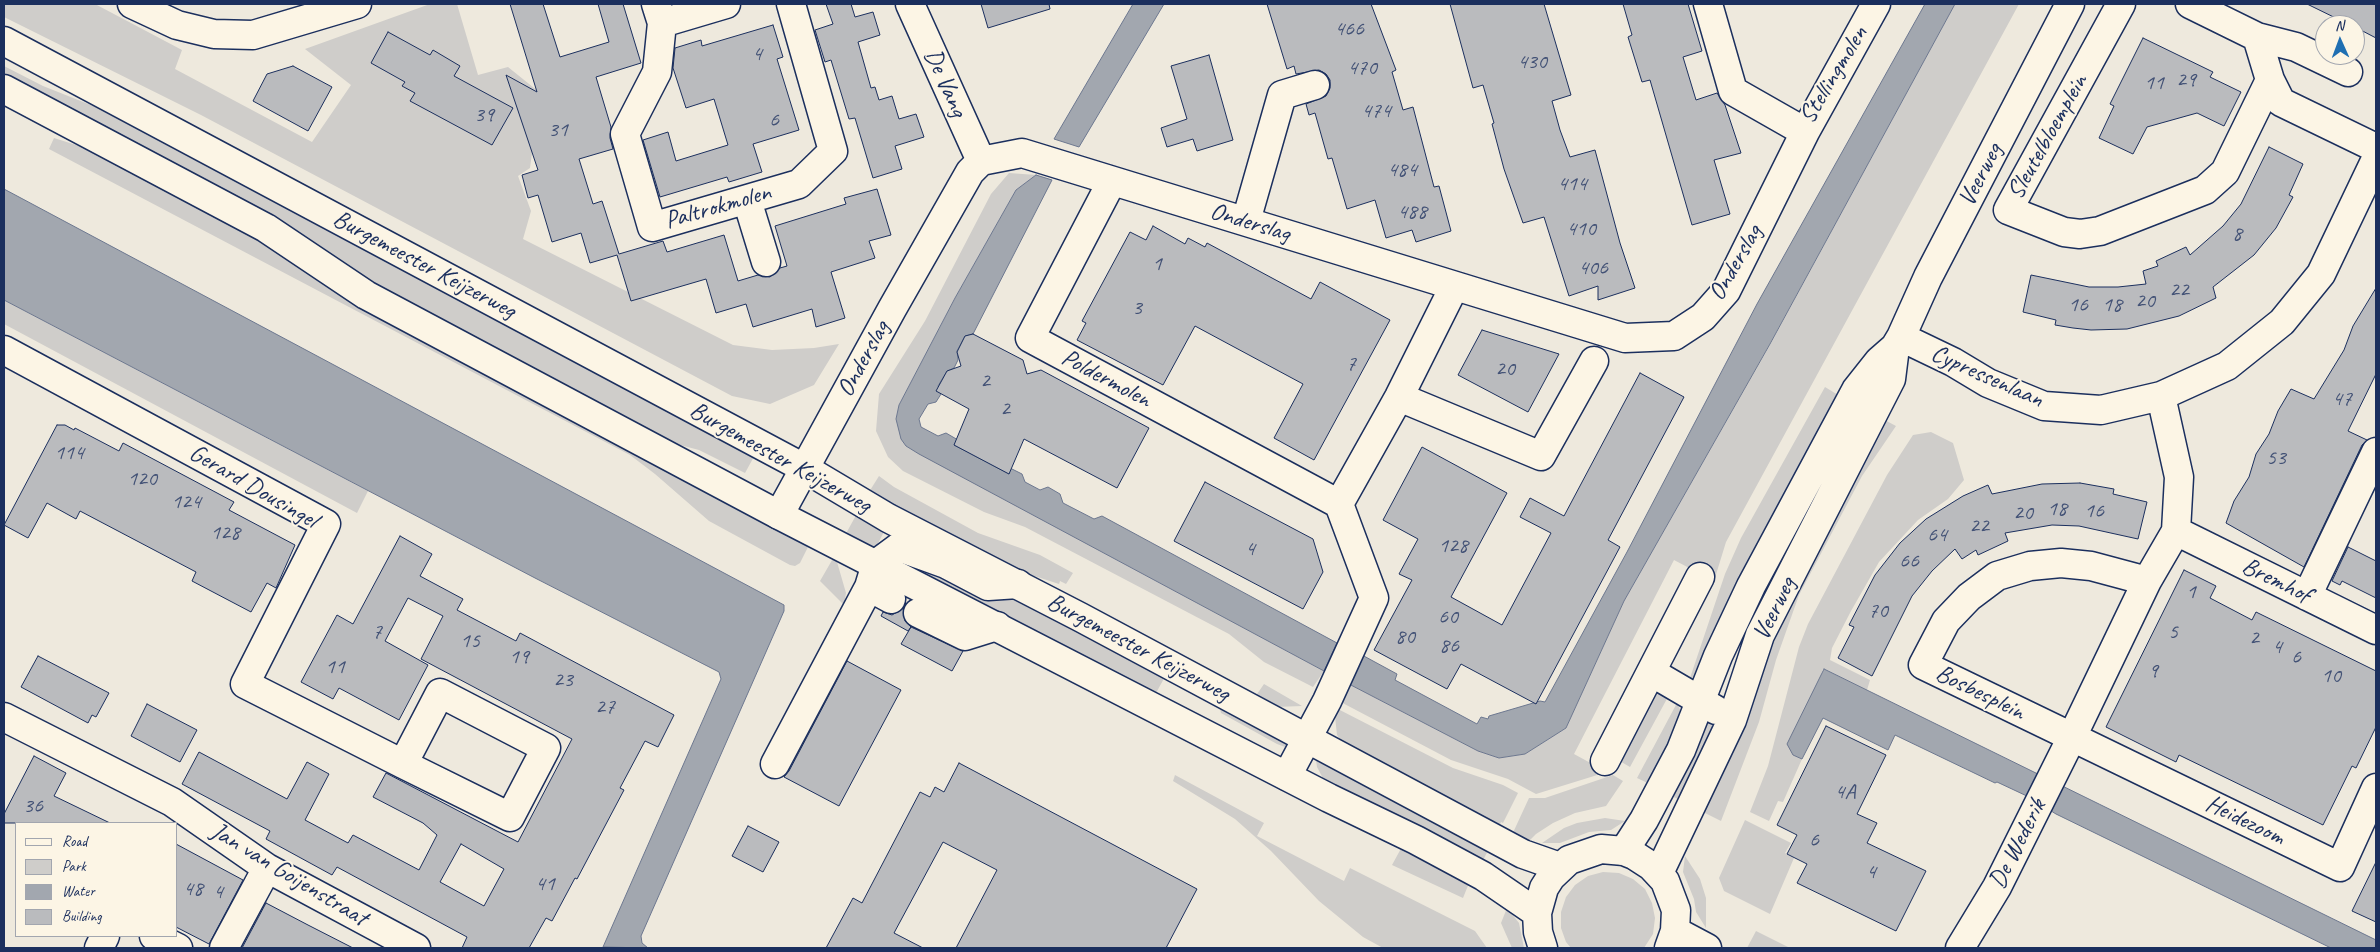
<!DOCTYPE html>
<html>
<head>
<meta charset="utf-8">
<style>
	body { margin:0 }
	#map { position:relative; width:2380px; height:952px; overflow:hidden; background:#eee9dd; font-family:Caveat,sans-serif }
	canvas { display:block }
	.frame { position:absolute; inset:0; border:5px solid #1b2f5e; pointer-events:none }
	.legend { position:absolute; left:15px; top:822px; width:162px; height:115px; box-sizing:border-box; background:#fcf5e5; border:1px solid #a2a6af; margin:0; padding:6px 9px; list-style:none; font-size:15px; color:#1b2f5e }
	.legend li { display:flex; align-items:center; gap:10px; height:25px }
	.legend b { width:25px; border:1px solid #a2a6af }
	.north { position:absolute; left:2315px; top:15px; width:50px; height:50px; box-sizing:border-box; background:#fcf5e5; border:1px solid #a2a6af; border-radius:50%; rotate:358deg; font-size:14px; font-weight:700; line-height:20px; text-align:center; color:#1b2f5e }
	.north::after { content:''; display:block; margin:auto; width:18px; height:22px; background:#1f6fb2; clip-path:polygon(50% 0,100% 100%,50% 72%,0 100%) }
</style>
</head>
<body>
<div id="map">
<canvas width="2380" height="952"></canvas>
<div class="frame"></div>
<ul class="legend">
<li><b style="height:6px;background:#fcf5e5"></b>Road</li>
<li><b style="height:14px;background:#cfcdca"></b>Park</li>
<li><b style="height:14px;background:#a2a7af"></b>Water</li>
<li><b style="height:14px;background:#babbbe"></b>Building</li>
</ul>
<div class="north">N</div>
</div>
<script>
const g = document.querySelector('canvas').getContext('2d');
g.lineJoin = 'round';
function fillPath(path, color) {
  g.fillStyle = color;
  g.fill(path, 'evenodd');
}
function toPath(rows) {
  const path = new Path2D();
  for (const r of rows) {
    path.moveTo(r[0], r[1]);
    for (let i = 2; i < r.length; i += 2) path.lineTo(r[i], r[i + 1]);
  }
  return path;
}
function trace(path, color, width, dash) {
  g.strokeStyle = color;
  g.lineWidth = width;
  g.lineCap = dash ? 'butt' : 'round';
  g.setLineDash(dash || []);
  g.stroke(path);
}
function write(font, color, halo, rows, align = 'center') {
  g.font = font + ' Caveat,sans-serif';
  g.lineWidth = 4;
  g.setLineDash([]);
  g.textBaseline = 'middle';
  g.strokeStyle = halo;
  g.fillStyle = color;
  for (const [text, x, y, turn = 0] of rows) {
    g.save();
    g.translate(x, y);
    g.rotate((+turn || 0) * Math.PI / 180);
    g.textAlign = isNaN(turn) ? turn : align;
    if (halo) g.strokeText(text, 0, 0);
    g.fillText(text, 0, 0);
    g.restore();
  }
}
fillPath(toPath([
	[4,4,95,4,182,50,175,69,312,142,351,85,305,49,430,4,457,4,478,75,508,67,539,92,548,149,532,153,530,168,518,176,531,211,523,239,733,345,772,350,814,348,839,344,814,385,770,404,732,396,201,115,4,17],
	[1955,4,2019,4,1726,542,1714,581,1674,560,1574,754,1607,772,1536,794,1508,779,1451,760,1335,699,1347,683,1478,751,1499,758,1525,754,1566,728,1624,601,1770,345],
	[4,66,43,86,136,123,756,453,745,473,699,450,661,440,370,285,4,77],
	[54,138,114,157,811,541,800,563,795,566,790,565,709,521,655,474,630,455,49,149],
	[1009,173,1036,175,1016,190,955,298,899,405,896,419,906,446,1324,671,1313,687,1264,662,1229,634,1025,527,984,512,903,471,888,457,876,431,879,394,925,321,991,194],
	[4,300,368,491,357,513,4,324],
	[1825,387,1843,398,1698,677,1690,678,1725,574,1741,538],
	[1879,417,1896,426,1862,476,1799,595,1776,660,1759,722,1721,821,1699,810,1751,682],
	[1931,432,1953,443,1964,480,1948,499,1918,520,1879,562,1851,611,1832,648,1830,660,1870,680,1867,690,1823,669,1793,755,1802,759,1783,802,1778,801,1769,821,1750,812,1768,766,1799,647,1808,624,1887,475,1913,435],
	[879,476,894,487,978,533,1040,555,1073,573,1066,584,1060,581,1059,584,1010,568,869,492],
	[860,508,888,524,873,553,843,539],
	[835,555,846,593,844,605,820,581],
	[901,559,1028,598,1167,673,1156,693,989,606,895,562],
	[1264,684,1302,706,1275,707,1255,697],
	[1654,690,1669,695,1630,767,1618,760],
	[1677,703,1684,718,1654,786,1637,778],
	[1223,706,1289,737,1289,744,1285,747,1277,744,1221,713,1220,709],
	[1334,707,1453,768,1503,785,1518,793,1503,823,1501,822,1498,830,1348,750,1337,735],
	[1705,716,1720,727,1685,802,1667,794],
	[1320,758,1491,845,1480,866,1326,784,1317,767,1316,760],
	[1175,775,1264,823,1257,836,1344,881,1350,868,1475,931,1487,948,1383,948,1363,937,1319,901,1271,851,1235,819,1173,781],
	[1613,775,1623,781,1606,806,1575,813,1553,823,1536,834,1525,845,1511,837,1529,798,1545,798],
	[1605,818,1625,821,1611,830,1589,832,1560,843,1542,843,1564,828,1577,823],
	[1745,820,1791,843,1785,853,1794,858,1770,914,1724,891,1719,878],
	[1404,843,1471,878,1463,898,1392,865],
	[1685,856,1700,879,1706,898,1706,928,1696,912,1694,899,1683,872],
	[1603,872,1619,873,1633,879,1645,889,1652,903,1655,918,1653,934,1644,948,1571,948,1566,942,1561,928,1561,912,1566,897,1575,885,1588,876],
	[1507,908,1519,923,1524,948,1512,948,1501,923],
	[1756,931,1790,948,1747,948]
]), '#cfcdca');
const water = toPath([
	[1133,4,1164,4,1079,147,1054,139,1133,4],
	[1925,4,1955,4,1770,344,1624,601,1566,728,1525,754,1499,758,1478,751,1347,683,1362,655,1397,674,1395,680,1477,724,1481,717,1488,719,1489,716,1540,701,1545,702,1627,552,1757,304,1925,4],
	[1036,175,1052,180,973,334,965,336,957,351,958,360,954,368,947,371,938,386,941,394,936,402,928,404,919,419,921,427,938,436,946,433,958,440,954,445,1009,474,1010,468,1022,474,1025,482,1040,490,1048,487,1060,494,1063,503,1094,519,1102,516,1337,643,1324,671,919,454,906,446,901,439,896,419,899,405,955,298,1016,190,1036,175],
	[4,189,784,605,784,611,641,936,642,943,648,948,603,947,721,679,719,672,535,578,4,300,4,189],
	[1824,669,2376,940,2376,948,2331,948,2056,814,2029,797,1997,782,1995,783,1895,735,1888,750,1823,718,1802,759,1793,755,1787,744,1824,669]
]);
fillPath(water, '#a2a7af');
trace(water, '#6c778f', 1);
const building = toPath([
	[510,4,543,4,560,57,609,42,598,4,623,4,641,63,596,77,611,127,610,138,613,149,579,159,593,204,602,201,619,254,663,241,667,252,724,235,738,281,758,275,770,277,780,268,787,266,775,226,846,204,844,198,877,189,891,235,869,241,875,258,831,272,845,318,816,327,812,309,753,327,746,304,716,313,706,279,631,301,617,255,590,263,581,233,552,242,538,195,528,198,522,175,538,170,506,75,537,92,510,4],
	[826,4,851,4,855,17,873,12,880,35,858,42,871,88,875,87,879,100,892,96,899,119,916,114,924,137,895,146,902,169,873,178,855,118,849,119,831,60,825,62,815,30,833,24,826,4],
	[981,4,1049,4,1050,9,988,28,981,4],
	[1267,4,1371,4,1396,70,1392,72,1403,110,1413,107,1434,187,1439,186,1451,231,1416,242,1412,230,1386,238,1375,200,1347,209,1332,158,1328,159,1315,113,1309,115,1306,104,1326,96,1330,88,1330,80,1326,74,1319,70,1296,74,1294,66,1287,69,1267,4],
	[1450,4,1544,4,1571,95,1552,101,1560,130,1570,157,1595,150,1620,243,1635,288,1598,300,1598,286,1569,296,1544,217,1523,223,1504,169,1492,124,1494,123,1483,85,1473,88,1450,4],
	[1623,4,1688,4,1702,51,1683,57,1696,100,1717,93,1725,105,1741,153,1714,160,1730,214,1692,225,1650,80,1642,82,1628,37,1632,35,1623,4],
	[2307,4,2376,4,2376,38,2355,27,2355,25,2350,25,2307,4],
	[773,25,783,57,777,59,799,130,753,144,762,172,729,182,727,177,660,197,643,140,668,132,676,161,728,145,714,99,686,108,673,68,675,48,701,40,702,46,773,25],
	[388,32,430,55,433,50,460,66,454,76,513,108,492,145,410,101,415,93,402,86,405,82,371,63,388,32],
	[2143,38,2213,72,2210,77,2241,92,2224,126,2197,113,2147,127,2133,154,2099,138,2114,106,2110,104,2143,38],
	[1209,55,1233,140,1197,151,1193,139,1167,147,1161,128,1187,119,1171,66,1209,55],
	[293,66,332,87,308,131,253,101,267,74,293,66],
	[2269,147,2303,164,2289,195,2293,197,2276,228,2254,255,2213,287,2216,298,2179,316,2127,329,2091,330,2073,328,2055,325,2056,320,2023,312,2031,275,2089,287,2118,287,2146,284,2143,271,2158,266,2156,261,2186,247,2190,255,2223,226,2241,204,2269,147],
	[1153,226,1185,244,1188,238,1205,247,1207,243,1311,299,1320,282,1390,320,1314,460,1274,438,1303,384,1195,326,1163,385,1077,340,1086,323,1082,321,1130,232,1146,240,1153,226],
	[2376,288,2376,374,2348,431,2367,440,2362,445,2304,567,2226,523,2234,501,2249,477,2256,454,2269,434,2278,411,2291,389,2314,399,2344,350,2353,326,2376,288],
	[1482,330,1559,354,1528,412,1458,375,1482,330],
	[973,334,1023,360,1027,374,1041,370,1149,428,1117,488,1024,439,1009,474,954,445,969,409,936,391,947,371,961,366,957,352,965,336,973,334],
	[1640,373,1684,397,1608,540,1620,547,1536,704,1461,664,1447,689,1374,650,1412,580,1399,574,1418,539,1383,520,1422,447,1507,493,1451,597,1502,625,1551,533,1520,517,1530,498,1564,516,1640,373],
	[57,425,65,425,74,430,75,428,119,451,123,443,234,502,229,510,295,545,276,588,267,583,251,612,192,581,196,572,80,511,76,519,47,503,28,538,4,525,57,425],
	[1205,482,1313,539,1323,572,1303,609,1174,541,1205,482],
	[2080,483,2114,489,2113,494,2147,502,2138,539,2079,526,2052,525,2005,533,2008,541,1978,555,1976,550,1962,559,1955,549,1932,571,1912,596,1872,676,1838,658,1854,627,1849,625,1875,575,1900,543,1926,519,1963,496,1988,485,1992,494,2042,484,2080,483],
	[400,536,432,554,420,576,463,599,457,610,516,641,520,633,674,715,658,747,645,741,620,788,624,790,577,879,575,878,552,921,546,918,529,948,462,948,467,937,337,867,332,875,266,839,270,831,182,784,199,752,287,799,307,762,329,774,305,820,348,843,353,835,419,870,437,835,423,823,373,797,386,773,518,842,572,739,421,659,443,616,408,598,385,641,428,665,399,720,339,688,333,699,301,682,337,615,353,624,400,536],
	[461,844,504,869,484,906,440,882,461,844],
	[2348,547,2376,561,2376,598,2342,581,2340,585,2332,581,2348,547],
	[2184,570,2216,586,2210,598,2252,620,2256,612,2376,671,2376,727,2356,768,2352,766,2323,825,2179,755,2176,762,2106,727,2184,570],
	[904,608,905,621,911,627,908,631,881,616,883,612,892,615,904,608],
	[911,627,963,651,952,671,901,644,911,627],
	[38,656,109,693,96,717,92,715,88,723,21,687,38,656],
	[847,661,901,690,839,806,784,777,789,771,847,661],
	[147,704,197,730,180,762,131,736,147,704],
	[1826,726,1886,755,1857,814,1877,823,1867,843,1926,871,1896,931,1797,883,1807,864,1787,854,1797,835,1777,825,1826,726],
	[34,756,66,773,54,796,110,823,4,823,4,814,34,756],
	[959,763,1197,889,1166,948,956,948,997,870,943,842,894,933,923,948,826,948,853,898,862,903,920,792,930,797,935,787,944,792,959,763],
	[748,826,779,842,763,872,732,856,748,826],
	[176,844,243,880,209,944,176,927,176,844],
	[2376,862,2376,922,2352,911,2376,862],
	[266,903,308,925,353,948,242,948,266,903]
]);
fillPath(building, '#babbbe');
trace(building, '#1b2f5e', 1);
const minor = toPath([
	[132,4,177,25,214,34,253,35,357,4],
	[656,4,662,23,657,72,625,134,652,227,799,184,833,151,791,4],
	[910,4,981,161],
	[1708,4,1733,91,1805,132],
	[2121,4,2008,210,2064,232,2080,234,2100,231,2205,190,2225,172,2270,80,2257,37,2190,4],
	[662,23,726,4],
	[2257,37,2296,47,2348,72],
	[2270,80,2281,102,2376,148],
	[1112,181,1030,338,1339,504,1374,598,1327,701,1287,776],
	[747,200,766,262],
	[1246,221,1282,95,1315,85],
	[1901,337,1953,362,1988,383,2044,406,2101,410,2161,396,2227,366,2282,322,2321,274,2376,159],
	[4,350,326,524,245,684,403,764,510,817,546,748,440,693,403,764],
	[1399,397,1541,456,1594,361],
	[1339,504,1399,397,1454,287],
	[779,515,892,309,970,172,981,161,1022,153,1625,338,1674,336,1703,317,1726,291,1805,132,1876,4],
	[2176,531,2376,630],
	[2147,581,2072,737,1923,665,1946,621,1969,597,1997,576,2030,566,2061,563,2091,566,2147,581,2176,531,2179,477,2161,396],
	[2307,596,2376,452],
	[891,599,869,587,876,564,899,547,946,564,988,586,1018,584],
	[918,613,965,636,997,626],
	[1651,672,1716,710],
	[4,717,172,802,267,868,416,948],
	[1605,761,1700,577],
	[775,764,869,587],
	[1624,851,1644,820,1681,750,1718,656,1751,586,1856,390,1879,361,1895,347,1901,337,1928,277,2070,4],
	[1659,873,1732,720,1760,635,1891,379,1895,347],
	[154,936,178,948],
	[99,948,105,936],
	[224,948,267,868],
	[1960,948,1997,887,2072,737,2340,867,2376,788]
]);
const major = toPath([
	[4,41,804,468,888,518,1080,617,1523,854,1560,867],
	[4,89,266,228,366,295,779,515,1329,798,1416,840,1483,876,1537,913],
	[1675,931,1707,948],
	[1543,948,1538,932,1537,913,1544,888,1551,877,1569,860,1601,849,1624,851,1634,855,1651,866,1665,881,1676,910,1675,931,1669,948]
]);
trace(minor, '#1b2f5e', 31);
trace(major, '#1b2f5e', 31);
trace(minor, '#fcf5e5', 28);
trace(major, '#fcf5e5', 28);
write('22px', '#435276', null, [
	["466",1349,29],
	["4",757,54],
	["430",1532,62],
	["470",1362,68],
	["29",2186,80],
	["11",2154,83],
	["474",1376,111],
	["39",484,115],
	["6",774,120],
	["31",558,130],
	["484",1402,170],
	["414",1572,184],
	["488",1412,212],
	["410",1581,229],
	["8",2237,234],
	["1",1157,264],
	["406",1593,268],
	["22",2179,290],
	["20",2145,301],
	["16",2078,305],
	["18",2112,305],
	["3",1137,308],
	["7",1351,364],
	["20",1505,369],
	["2",985,381],
	["47",2342,399],
	["2",1005,409],
	["114",69,453],
	["53",2276,458],
	["120",142,479],
	["124",186,502],
	["18",2057,509],
	["16",2094,511],
	["20",2023,513],
	["22",1979,526],
	["128",225,533],
	["64",1937,535],
	["128",1453,546],
	["4",1250,549],
	["66",1909,561],
	["1",2191,592],
	["70",1878,611],
	["60",1448,617],
	["7",377,632],
	["5",2173,632],
	["80",1405,637],
	["2",2254,638],
	["15",470,641],
	["86",1449,646],
	["4",2277,647],
	["19",519,657],
	["6",2296,657],
	["11",335,667],
	["9",2153,671],
	["10",2331,676],
	["23",563,680],
	["27",605,707],
	["4A",1845,792],
	["36",33,806],
	["6",1814,840],
	["4",1871,872],
	["41",545,884],
	["48",193,889],
	["4",218,892]
]);
write('25px', '#1b2f5e', '#fcf5e5', [
	["Stellingmolen",1834,75,-59],
	["De Vang",945,83,66],
	["Sleutelbloemplein",2048,137,-61],
	["Veerweg",1981,175,-63],
	["Paltrokmolen",718,207,-16],
	["Onderslag",1250,223,17],
	["Onderslag",1736,263,-60],
	["Burgemeester Keijzerweg",424,265,28],
	["Onderslag",864,359,-61],
	["Cypressenlaan",1987,377,24],
	["Poldermolen",1106,379,28],
	["Burgemeester Keijzerweg",780,458,29],
	["Gerard Dousingel",253,487,30],
	["Bremhof",2276,581,26],
	["Veerweg",1775,609,-64],
	["Burgemeester Keijzerweg",1138,648,28],
	["Bosbesplein",1980,693,26],
	["Heidezoom",2245,821,26],
	["De Wederik",2018,844,-63],
	["Jan van Goijenstraat",289,875,31]
]);
</script>
</body>
</html>
